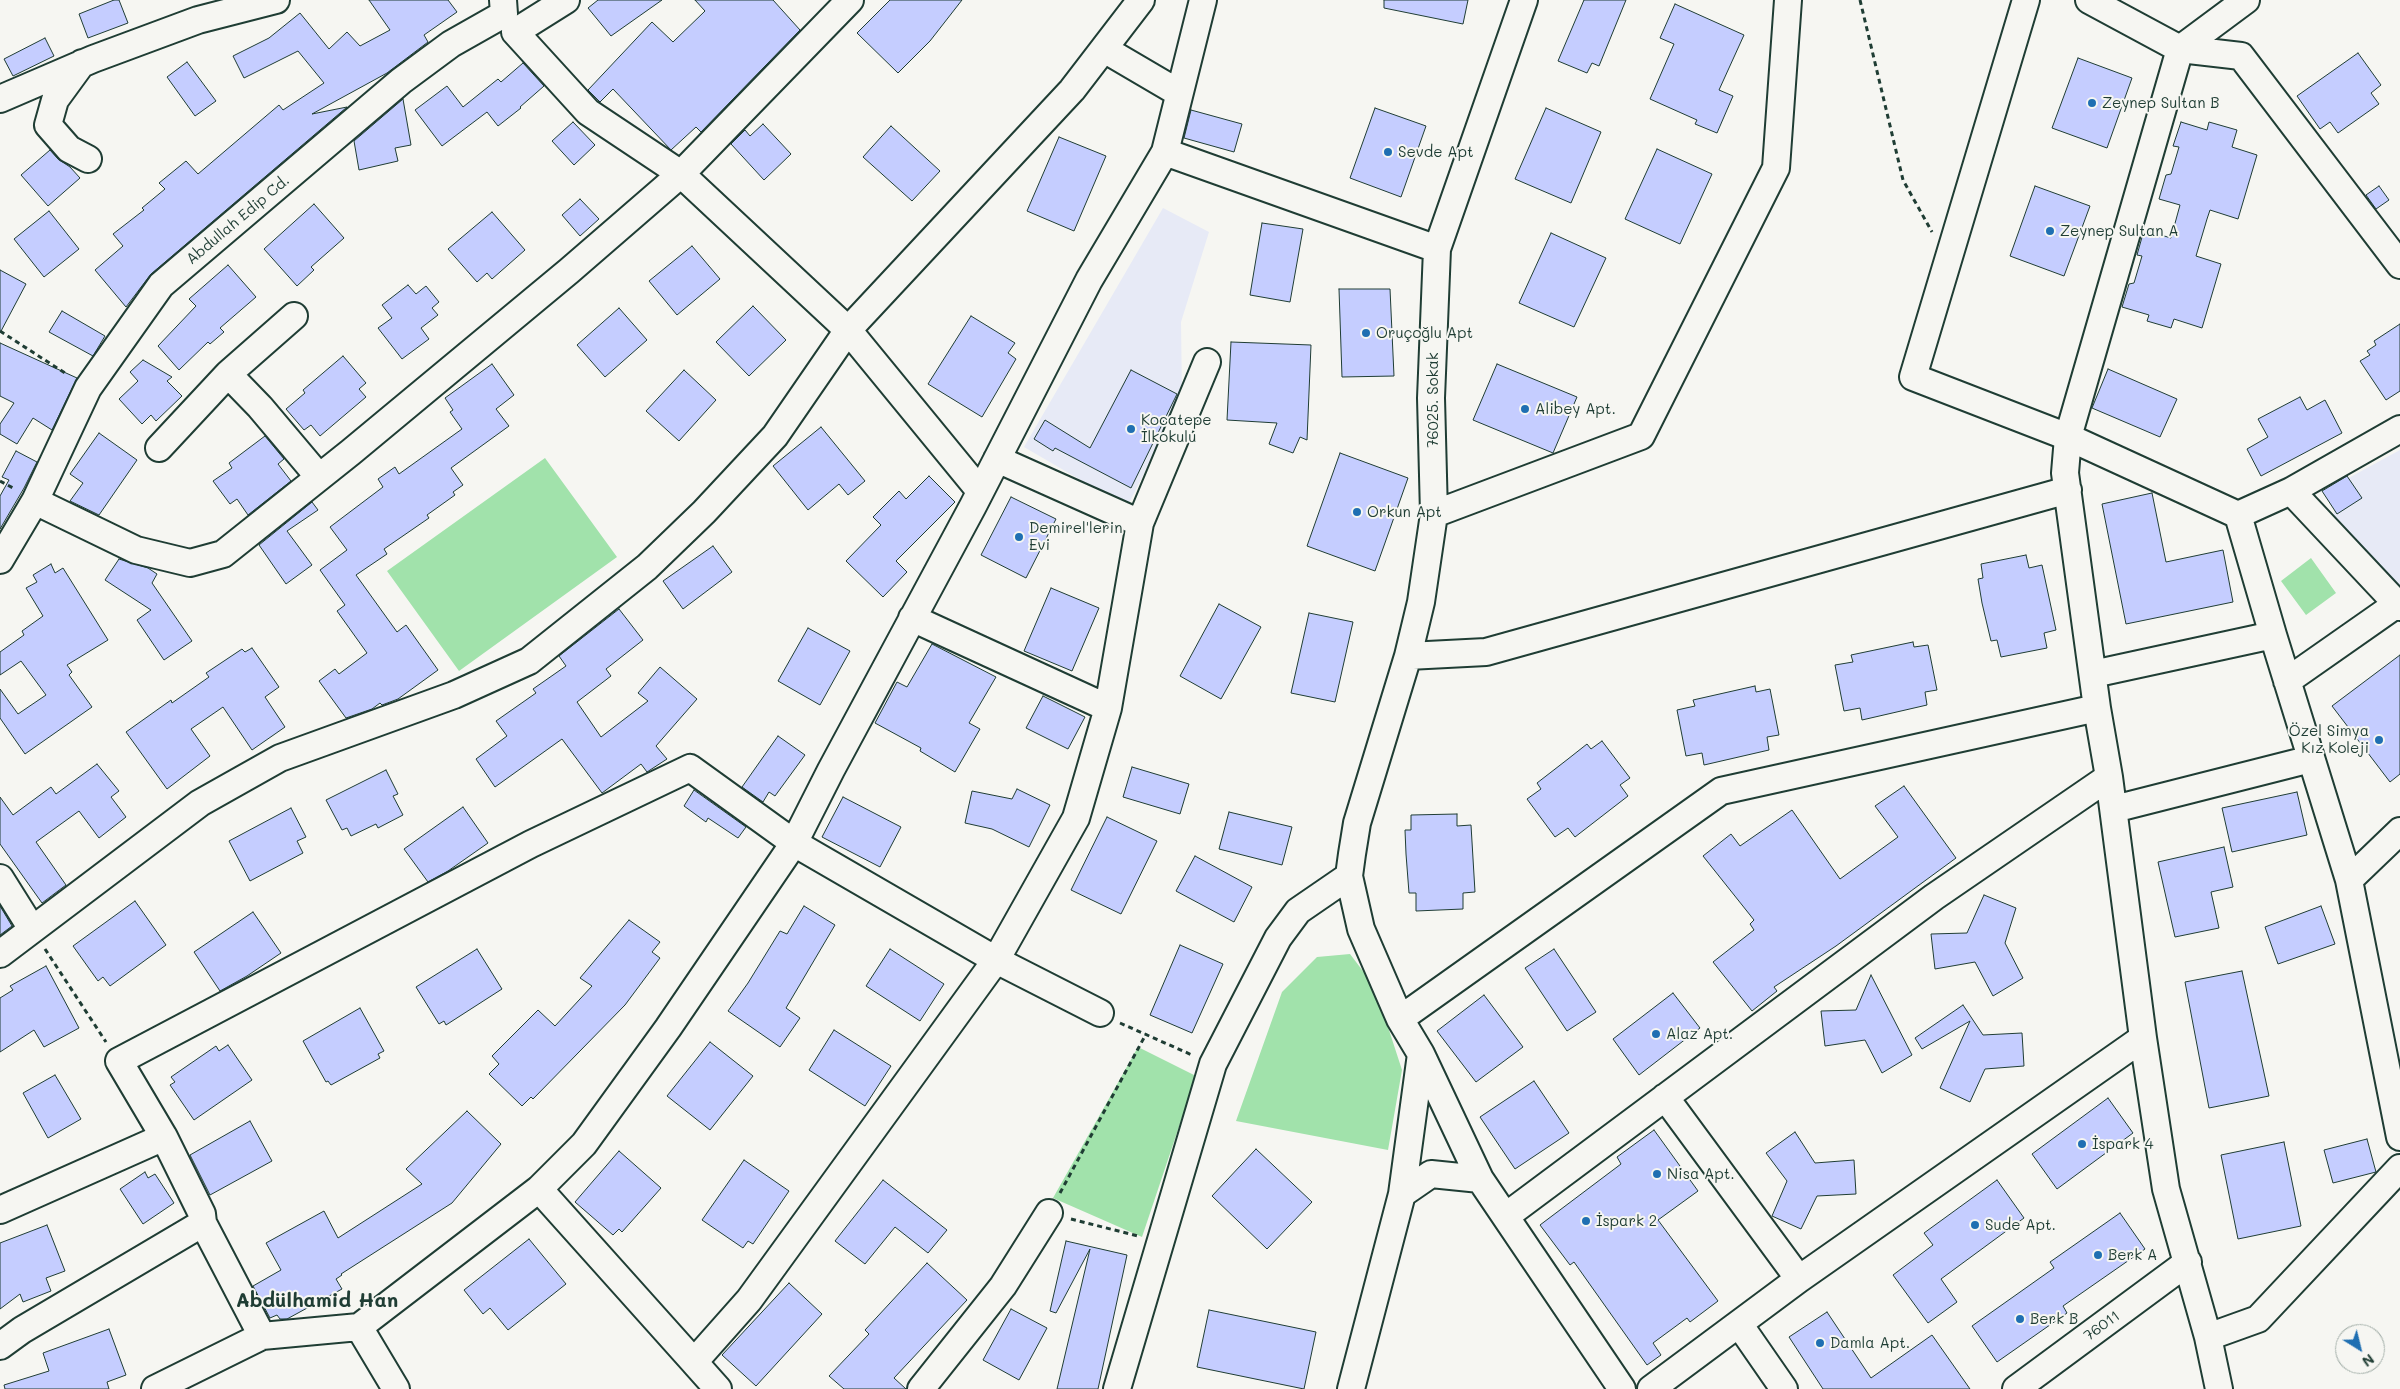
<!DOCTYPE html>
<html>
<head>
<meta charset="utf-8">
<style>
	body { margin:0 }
	#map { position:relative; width:2400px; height:1389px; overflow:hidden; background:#f6f6f2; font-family:Mali,sans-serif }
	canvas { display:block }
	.north { position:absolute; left:2335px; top:1324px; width:50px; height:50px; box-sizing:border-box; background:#f6f6f2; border:1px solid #a0aca6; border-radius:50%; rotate:144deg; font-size:14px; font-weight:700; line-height:20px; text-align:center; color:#1f3d34 }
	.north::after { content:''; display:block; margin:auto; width:18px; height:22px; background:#1f6fb2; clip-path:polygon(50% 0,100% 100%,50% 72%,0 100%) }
</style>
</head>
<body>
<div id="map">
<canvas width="2400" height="1389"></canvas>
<div class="north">N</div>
</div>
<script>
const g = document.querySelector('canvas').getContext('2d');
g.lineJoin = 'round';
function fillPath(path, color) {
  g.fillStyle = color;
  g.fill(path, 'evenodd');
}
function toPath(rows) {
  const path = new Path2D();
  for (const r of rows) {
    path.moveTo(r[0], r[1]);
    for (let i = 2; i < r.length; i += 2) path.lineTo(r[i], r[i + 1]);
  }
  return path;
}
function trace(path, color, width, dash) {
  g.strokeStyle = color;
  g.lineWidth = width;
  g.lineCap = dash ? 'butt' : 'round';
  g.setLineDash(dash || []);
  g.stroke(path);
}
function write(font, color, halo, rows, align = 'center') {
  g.font = font + ' Mali,sans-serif';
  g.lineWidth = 4;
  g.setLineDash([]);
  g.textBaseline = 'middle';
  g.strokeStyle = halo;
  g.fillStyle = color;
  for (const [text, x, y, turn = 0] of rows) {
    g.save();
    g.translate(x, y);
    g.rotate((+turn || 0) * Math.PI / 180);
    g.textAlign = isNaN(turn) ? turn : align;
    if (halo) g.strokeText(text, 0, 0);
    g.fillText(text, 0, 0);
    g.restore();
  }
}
fillPath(toPath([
	[1163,208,1209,232,1181,322,1182,398,1127,507,1024,447],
	[2400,450,2400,595,2331,521,2345,480]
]), '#e7eaf6');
fillPath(toPath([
	[545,458,617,557,459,671,387,571],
	[2311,558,2336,593,2306,615,2281,581],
	[1350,954,1375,987,1402,1070,1388,1150,1236,1121,1282,992,1317,957],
	[1138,1047,1196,1076,1142,1237,1053,1198]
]), '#a1e2ab');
const building = toPath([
	[114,0,119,0,128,23,88,38,79,14,114,0],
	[369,0,448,0,457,12,424,35,428,42,387,73,312,114,347,107,151,274,126,307,95,270,123,246,113,234,144,210,142,208,165,189,159,183,186,161,198,174,279,105,283,110,324,83,298,51,244,78,233,56,269,38,300,13,329,49,347,32,360,46,390,30,369,0],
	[598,0,662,0,611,36,588,8,598,0],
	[695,0,773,0,800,30,701,132,696,127,671,150,613,89,600,102,588,90,652,22,673,42,705,11,695,0],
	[890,0,962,0,930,41,898,73,857,33,890,0],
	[1384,0,1468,0,1463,24,1384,8,1384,0],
	[1584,0,1626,0,1599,66,1592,63,1587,73,1558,61,1584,0],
	[1675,4,1744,35,1719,90,1733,96,1717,133,1695,124,1697,120,1650,99,1674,44,1660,38,1675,4],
	[45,38,54,56,13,76,4,59,45,38],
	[2358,53,2381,85,2371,93,2379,104,2338,133,2330,122,2320,129,2297,96,2358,53],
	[2078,58,2132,78,2107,148,2052,128,2078,58],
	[187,62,216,101,195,116,167,77,187,62],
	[523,63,544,86,520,107,521,108,498,126,487,112,442,146,415,110,447,86,463,107,498,79,501,82,523,63],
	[403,99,411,145,395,148,398,161,359,170,354,141,403,99],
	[1375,108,1426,126,1401,197,1350,178,1375,108],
	[1546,108,1601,132,1571,203,1515,179,1546,108],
	[1191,110,1242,124,1234,152,1184,138,1191,110],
	[573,122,595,145,574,165,552,141,573,122],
	[2181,122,2207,130,2209,122,2237,130,2232,147,2257,155,2238,219,2210,210,2207,219,2196,256,2221,264,2202,328,2174,319,2171,328,2147,321,2149,315,2122,307,2129,284,2134,283,2142,256,2137,255,2144,230,2171,238,2180,205,2159,199,2166,175,2171,174,2179,147,2173,146,2181,122],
	[763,124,791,154,764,180,731,144,745,130,750,136,763,124],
	[891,126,940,171,912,201,863,157,891,126],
	[1059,137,1106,156,1074,231,1027,211,1059,137],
	[1657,149,1712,174,1680,244,1625,219,1657,149],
	[50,150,58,159,70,167,80,178,48,206,21,175,50,150],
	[2035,186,2090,206,2064,276,2010,256,2035,186],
	[2379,186,2389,200,2376,209,2366,195,2379,186],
	[580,199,599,219,580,236,562,215,580,199],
	[314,204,344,238,311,267,314,270,297,286,264,249,314,204],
	[49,211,79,249,44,277,14,239,49,211],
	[492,212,525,250,492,279,487,273,477,282,448,249,492,212],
	[1262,223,1303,229,1290,302,1250,295,1262,223],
	[1551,233,1606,258,1574,327,1519,303,1551,233],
	[692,246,720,279,677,315,649,281,692,246],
	[228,265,256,297,220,328,224,332,210,344,208,342,179,370,158,346,196,306,189,299,228,265],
	[0,270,26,284,0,333,0,270],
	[408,285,416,294,426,286,439,302,432,308,438,315,421,328,429,339,402,359,378,328,392,318,382,305,408,285],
	[1339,289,1390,289,1394,376,1342,377,1339,289],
	[753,306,786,340,749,376,716,342,753,306],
	[619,308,647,340,605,377,577,345,619,308],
	[62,311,105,336,93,356,49,332,62,311],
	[971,316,1015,343,1008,353,1016,359,982,417,928,384,971,316],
	[2400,324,2400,391,2386,400,2360,361,2370,355,2367,351,2376,345,2374,341,2400,324],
	[1231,342,1311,345,1307,440,1300,437,1293,453,1269,444,1277,423,1227,420,1231,342],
	[0,343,77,378,52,430,33,418,17,444,0,434,0,424,14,403,0,396,0,343],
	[343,356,366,383,359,389,366,397,320,436,311,425,304,430,286,409,305,393,303,390,343,356],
	[143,360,172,377,167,381,182,396,156,421,151,415,142,424,119,399,138,381,130,372,143,360],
	[492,364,514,395,496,409,509,426,451,468,463,485,453,492,455,495,427,515,429,518,384,549,387,554,356,575,397,632,406,625,438,670,398,699,382,705,380,703,372,709,346,718,319,681,335,669,339,674,367,653,337,611,345,605,320,570,347,550,330,527,383,487,378,479,395,467,399,474,462,429,450,412,453,410,445,398,492,364],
	[1497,364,1577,397,1553,453,1473,420,1497,364],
	[2108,369,2177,399,2160,437,2092,408,2108,369],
	[684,370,716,400,679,441,646,411,684,370],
	[1131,370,1177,394,1131,488,1055,448,1053,451,1034,439,1045,420,1090,448,1131,370],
	[2300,397,2307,410,2325,400,2342,433,2261,476,2247,449,2268,437,2258,419,2300,397],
	[821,427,865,481,848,495,839,484,808,510,773,466,821,427],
	[99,433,137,460,99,515,70,501,83,483,70,474,99,433],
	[265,436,284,459,278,464,291,481,248,515,237,499,230,504,213,481,232,468,229,463,265,436],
	[16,451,37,462,24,488,0,529,0,496,9,480,2,477,16,451],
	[1340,453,1408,478,1375,571,1307,546,1340,453],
	[929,476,955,502,896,561,907,572,883,597,846,561,881,525,873,517,899,491,906,499,929,476],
	[2347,476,2362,498,2337,514,2322,491,2347,476],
	[2152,493,2166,562,2223,550,2233,602,2126,624,2102,504,2152,493],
	[1011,497,1056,519,1026,578,981,555,1011,497],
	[312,502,318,510,287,531,312,565,286,584,259,545,312,502],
	[713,546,732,572,683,609,663,581,713,546],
	[2026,555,2029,568,2042,565,2056,630,2044,633,2047,648,2001,657,1997,640,1991,641,1982,603,1978,579,1983,578,1981,564,2026,555],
	[119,559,148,568,157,574,152,583,192,641,164,660,137,620,151,610,105,580,119,559],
	[51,564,55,573,63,568,108,640,67,665,72,672,69,675,92,707,25,754,0,718,0,689,18,714,46,695,21,661,0,675,0,652,24,635,22,631,43,616,26,588,37,582,33,575,51,564],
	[1051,588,1099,608,1072,671,1024,651,1051,588],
	[1219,604,1261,627,1221,699,1180,676,1219,604],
	[619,609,643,640,606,669,611,676,577,702,601,737,648,701,638,693,660,667,697,699,656,746,667,759,647,772,641,764,602,793,562,739,495,787,476,759,507,736,496,721,536,693,533,689,566,666,559,656,619,609],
	[1309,613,1353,622,1335,702,1291,693,1309,613],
	[808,628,850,651,820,705,778,681,808,628],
	[1913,642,1914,647,1928,645,1937,690,1925,692,1927,705,1862,720,1860,708,1844,711,1835,665,1853,662,1851,655,1913,642],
	[932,644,996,677,969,723,980,729,955,772,920,751,921,748,875,723,897,682,907,687,932,644],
	[252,648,279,687,265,697,285,727,252,750,223,707,191,729,210,756,167,789,126,732,171,700,172,703,209,677,206,673,242,649,245,652,252,648],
	[2400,655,2400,774,2390,782,2332,706,2400,655],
	[1755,686,1756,692,1770,689,1779,735,1767,737,1769,750,1704,765,1702,753,1686,756,1677,710,1695,706,1693,700,1755,686],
	[1043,696,1085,717,1068,749,1026,728,1043,696],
	[778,736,805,755,775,796,769,792,763,802,742,787,778,736],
	[1602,741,1630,778,1620,785,1628,796,1575,837,1568,828,1555,837,1527,799,1541,789,1537,783,1568,759,1587,744,1591,749,1602,741],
	[97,764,119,791,111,797,126,817,99,838,79,811,36,842,66,885,42,903,0,844,0,797,13,815,51,787,56,794,97,764],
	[1132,767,1189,784,1180,814,1123,797,1132,767],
	[386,770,398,794,393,796,403,815,378,828,376,824,351,836,347,828,342,830,326,800,386,770],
	[1904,786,1956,858,1836,946,1774,987,1777,991,1752,1011,1713,962,1754,930,1750,924,1754,920,1703,856,1731,834,1740,846,1792,810,1840,879,1898,837,1875,806,1904,786],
	[1017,789,1050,805,1029,847,992,829,965,823,972,791,1012,799,1017,789],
	[694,790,746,827,738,838,708,818,706,822,684,806,694,790],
	[2297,792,2307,835,2232,852,2222,808,2297,792],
	[843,797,901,827,880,867,822,837,843,797],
	[463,807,488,843,448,871,428,882,404,849,463,807],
	[291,808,306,837,297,841,303,853,250,881,229,841,291,808],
	[1229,812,1292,827,1282,865,1219,849,1229,812],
	[1457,814,1457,826,1471,825,1475,892,1463,893,1463,909,1416,911,1416,893,1409,893,1406,854,1405,830,1411,830,1411,815,1457,814],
	[1107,817,1157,841,1121,914,1071,890,1107,817],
	[2224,847,2233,887,2211,892,2219,928,2175,937,2158,862,2224,847],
	[1195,856,1252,887,1234,922,1176,891,1195,856],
	[1984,895,2016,908,2005,943,2023,978,1993,996,1975,962,1935,969,1931,934,1967,933,1984,895],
	[135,901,166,945,110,986,103,977,98,981,73,946,135,901],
	[0,906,12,926,0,935,0,906],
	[804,906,835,925,786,1008,800,1018,780,1047,728,1011,748,983,780,931,787,934,804,906],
	[2321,906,2335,944,2278,964,2265,927,2321,906],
	[253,912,281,953,247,976,220,991,194,952,253,912],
	[629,920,660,942,652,952,660,958,625,1005,533,1099,531,1097,522,1106,489,1074,499,1064,492,1056,538,1010,555,1026,592,986,580,978,629,920],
	[1180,945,1223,964,1192,1033,1150,1015,1180,945],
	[477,949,502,989,446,1025,444,1021,439,1024,416,987,477,949],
	[890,949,944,984,920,1021,866,986,890,949],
	[1554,949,1596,1012,1567,1031,1525,968,1554,949],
	[46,966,79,1028,44,1047,34,1030,0,1052,0,998,13,990,10,986,46,966],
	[2242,971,2269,1096,2209,1108,2185,982,2242,971],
	[1871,975,1912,1055,1882,1073,1865,1040,1825,1046,1821,1011,1856,1010,1871,975],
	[1673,993,1700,1028,1639,1075,1613,1039,1673,993],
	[1484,995,1523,1047,1476,1082,1437,1031,1484,995],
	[1963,1005,1983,1035,2022,1033,2024,1066,1985,1069,1970,1102,1940,1088,1970,1021,1922,1049,1915,1038,1963,1005],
	[360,1008,384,1051,378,1054,380,1058,331,1085,328,1081,326,1082,303,1041,360,1008],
	[834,1030,891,1066,865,1106,809,1070,834,1030],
	[710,1042,753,1076,710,1130,667,1096,710,1042],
	[228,1045,252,1080,194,1120,170,1085,175,1082,171,1077,216,1046,219,1051,228,1045],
	[55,1075,81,1119,48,1138,23,1093,55,1075],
	[1534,1081,1569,1133,1515,1169,1480,1117,1534,1081],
	[2108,1098,2133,1133,2057,1189,2032,1154,2108,1098],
	[467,1111,501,1144,452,1203,341,1274,342,1275,336,1279,342,1289,287,1319,280,1319,277,1315,270,1318,253,1286,281,1270,266,1243,324,1211,338,1238,422,1184,406,1169,467,1111],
	[250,1121,272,1161,210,1195,190,1155,250,1121],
	[1654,1130,1698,1191,1658,1220,1718,1301,1690,1322,1687,1318,1653,1343,1661,1355,1647,1365,1574,1262,1570,1265,1540,1225,1621,1164,1617,1157,1654,1130],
	[1795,1132,1815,1163,1854,1160,1856,1194,1817,1196,1801,1229,1772,1216,1787,1181,1766,1153,1795,1132],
	[2367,1139,2376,1172,2333,1183,2324,1150,2367,1139],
	[2284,1142,2301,1226,2238,1239,2221,1155,2284,1142],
	[1256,1149,1312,1202,1267,1249,1212,1196,1256,1149],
	[619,1151,661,1188,622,1232,619,1229,613,1235,575,1202,619,1151],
	[744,1160,789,1191,753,1244,748,1241,743,1248,702,1220,744,1160],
	[145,1172,148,1178,155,1174,174,1203,143,1224,120,1189,145,1172],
	[883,1180,947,1230,928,1253,895,1227,865,1264,835,1241,883,1180],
	[1997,1180,2024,1218,1941,1279,1957,1302,1928,1323,1893,1275,1933,1245,1924,1233,1997,1180],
	[2120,1213,2145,1249,2063,1306,2067,1313,1997,1362,1972,1326,2054,1268,2050,1262,2120,1213],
	[47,1225,65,1271,46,1278,51,1291,23,1302,20,1294,0,1309,0,1243,47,1225],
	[529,1239,566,1284,508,1330,490,1308,483,1314,464,1290,529,1239],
	[1066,1241,1127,1255,1098,1389,1057,1389,1090,1249,1056,1313,1050,1311,1066,1241],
	[927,1263,967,1300,894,1378,906,1389,844,1389,829,1376,869,1334,865,1330,927,1263],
	[789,1283,822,1314,756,1386,722,1355,789,1283],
	[1011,1309,1047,1328,1019,1380,983,1360,1011,1309],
	[1209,1310,1316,1332,1304,1389,1197,1367,1209,1310],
	[1827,1312,1871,1378,1932,1335,1970,1389,1823,1389,1789,1337,1827,1312],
	[109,1329,126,1375,107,1382,109,1389,5,1389,4,1385,49,1371,43,1353,109,1329]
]);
fillPath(building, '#c5cdff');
trace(building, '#1f3d34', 1);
const minor = toPath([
	[566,0,515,32,588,112,681,174,848,330,980,491],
	[2026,0,1913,377,2068,437,2238,515,2273,635,2349,880,2400,1137],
	[2089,0,2180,49,2241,56,2400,265],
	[1104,49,1179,93],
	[82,63,55,100,48,125,69,149,88,159],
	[0,99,93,59,198,20,276,0],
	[1165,152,1437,249],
	[294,316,228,374,260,407,319,477],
	[159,448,228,374],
	[997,459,1140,523],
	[2291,491,2400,607],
	[35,501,136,550,190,563,223,554,351,452,569,271,681,174,850,0],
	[1434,514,1641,436,1776,168,1788,0],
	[2238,515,2291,491,2400,429],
	[0,560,35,501,88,388,161,285,401,81,451,44,504,14,503,0],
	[912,618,1108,708],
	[1408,656,1486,652,2068,490],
	[2093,674,2273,635],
	[2287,681,2397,604],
	[2109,777,2097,708,2065,473,2068,437,2180,49,2246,0],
	[2114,809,2311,759],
	[0,878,32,929],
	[2349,880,2400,831],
	[0,954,200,803,280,758,454,695,529,661,647,567,704,512,775,436,848,330,1072,90,1141,0],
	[1100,1013,996,960,1076,818,1108,708,1140,523,1207,362],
	[1400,1019,1721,791,2097,708],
	[1421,1054,1480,1179,1622,1389],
	[1665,1097,1799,1279],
	[1402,1194,1431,1174,1480,1179],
	[0,1210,164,1137],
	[1506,1216,1934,897,2109,777,2143,1038,2166,1189,2208,1337,2219,1389],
	[1739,1324,1784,1389],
	[359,1327,396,1389],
	[262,1336,203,1223,202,1214,164,1137,119,1061,531,844,690,768,794,843,996,960,749,1300,694,1362,539,1189],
	[2208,1337,2258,1319,2400,1168],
	[0,1346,22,1330,203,1223],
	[694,1362,718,1389],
	[155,1389,262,1336,359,1327,539,1189,584,1144,668,1028,794,843,831,770,973,506,1089,280,1165,152,1203,0],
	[921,1389,1003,1286,1049,1213],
	[1117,1389,1213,1064,1278,938,1298,911,1349,876],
	[1351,1389,1402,1194,1421,1054,1400,1019,1361,929,1349,876,1352,854,1357,823,1408,656,1421,602,1434,514,1431,398,1437,249,1524,0],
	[1651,1389,1799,1279,2143,1038],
	[2016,1389,2188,1262]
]);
trace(minor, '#1f3d34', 30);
trace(toPath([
	[1860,0,1903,180,1932,232],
	[0,331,68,375],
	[0,481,15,489],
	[45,949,106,1042],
	[1120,1023,1192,1055],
	[1060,1193,1146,1034],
	[1071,1219,1138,1236]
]), '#1f3d34', 3, [5, 4]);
trace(minor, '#f6f6f2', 26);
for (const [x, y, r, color] of [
	[2092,103,5,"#1f6fb2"],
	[1388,152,5,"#1f6fb2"],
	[2050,231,5,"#1f6fb2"],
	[1366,333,5,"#1f6fb2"],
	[1525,409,5,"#1f6fb2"],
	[1131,429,5,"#1f6fb2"],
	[1357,512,5,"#1f6fb2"],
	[1019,537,5,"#1f6fb2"],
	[2379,740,5,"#1f6fb2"],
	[1656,1034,5,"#1f6fb2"],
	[2082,1144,5,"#1f6fb2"],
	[1657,1174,5,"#1f6fb2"],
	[1586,1221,5,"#1f6fb2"],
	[1975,1225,5,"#1f6fb2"],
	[2098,1255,5,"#1f6fb2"],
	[2020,1319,5,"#1f6fb2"],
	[1820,1343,5,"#1f6fb2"]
]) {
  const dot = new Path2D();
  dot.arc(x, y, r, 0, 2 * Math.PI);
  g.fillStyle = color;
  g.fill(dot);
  trace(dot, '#f6f6f2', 2);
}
write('15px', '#1f3d34', '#f6f6f2', [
	["Zeynep Sultan B",2102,103],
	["Sevde Apt",1398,152],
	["Zeynep Sultan A",2060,231],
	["Oruçoğlu Apt",1376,333],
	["Alibey Apt.",1535,409],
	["Kocatepe",1141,420],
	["İlkokulu",1141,437],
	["Orkun Apt",1367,512],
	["Demirel'lerin",1029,528],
	["Evi",1029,545],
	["Özel Simya",2369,731,"right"],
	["Kız Koleji",2369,748,"right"],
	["Alaz Apt.",1666,1034],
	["İspark 4",2092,1144],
	["Nisa Apt.",1667,1174],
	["İspark 2",1596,1221],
	["Sude Apt.",1985,1225],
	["Berk A",2108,1255],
	["Berk B",2030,1319],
	["Damla Apt.",1830,1343]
], 'left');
write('15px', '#1f3d34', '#f6f6f2', [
	["Abdullah Edip Cd.",238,220,-40],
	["76025. Sokak",1433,400,-90],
	["76011",2102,1326,-36]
]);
write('bold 20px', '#1f3d34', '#f6f6f2', [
	["Abdülhamid Han",317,1301]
]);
</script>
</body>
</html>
